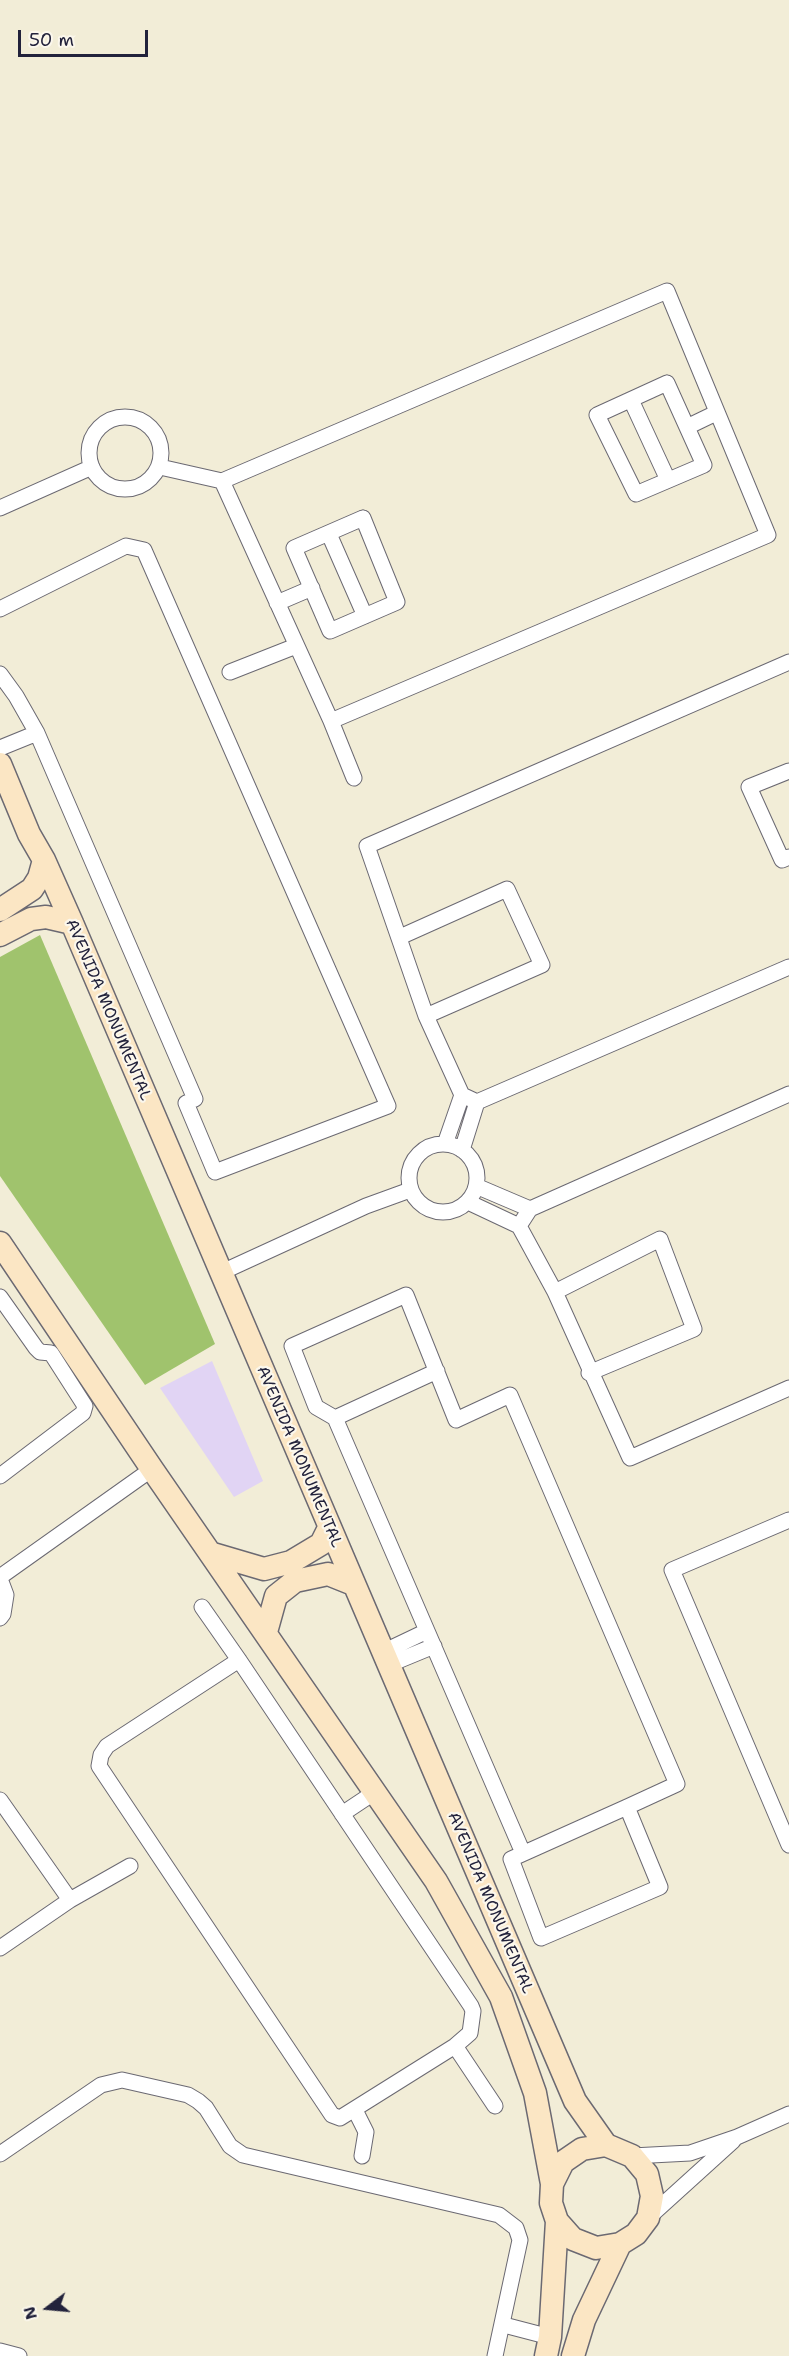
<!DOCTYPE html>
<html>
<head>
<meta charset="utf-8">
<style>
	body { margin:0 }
	#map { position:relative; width:789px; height:2356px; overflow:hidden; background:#f2edd7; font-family:"Shantell Sans",sans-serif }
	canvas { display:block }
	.north { position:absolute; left:18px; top:2278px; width:60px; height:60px; -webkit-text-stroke:4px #fbf7ec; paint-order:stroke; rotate:254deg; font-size:16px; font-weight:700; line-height:24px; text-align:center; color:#22223b }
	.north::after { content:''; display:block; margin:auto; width:21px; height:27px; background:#22223b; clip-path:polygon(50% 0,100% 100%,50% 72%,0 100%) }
	.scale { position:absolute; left:18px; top:30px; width:130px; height:27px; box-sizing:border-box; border:3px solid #22223b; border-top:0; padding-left:8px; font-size:18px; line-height:21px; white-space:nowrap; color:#22223b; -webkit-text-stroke:4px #fbf7ec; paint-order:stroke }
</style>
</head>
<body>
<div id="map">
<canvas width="789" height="2356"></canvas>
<div class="north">N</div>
<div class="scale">50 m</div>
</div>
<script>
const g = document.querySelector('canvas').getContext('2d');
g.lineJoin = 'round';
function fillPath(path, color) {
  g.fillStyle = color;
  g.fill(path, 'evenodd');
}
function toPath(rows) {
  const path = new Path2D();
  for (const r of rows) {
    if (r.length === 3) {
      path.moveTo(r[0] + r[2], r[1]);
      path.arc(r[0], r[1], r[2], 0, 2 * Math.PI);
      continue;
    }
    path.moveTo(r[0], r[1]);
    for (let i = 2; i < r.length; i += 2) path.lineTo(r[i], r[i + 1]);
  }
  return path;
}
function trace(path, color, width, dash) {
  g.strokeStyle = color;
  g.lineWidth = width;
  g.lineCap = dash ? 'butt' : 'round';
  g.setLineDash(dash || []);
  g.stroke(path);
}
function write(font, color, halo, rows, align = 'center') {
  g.font = font + ' "Shantell Sans",sans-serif';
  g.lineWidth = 4.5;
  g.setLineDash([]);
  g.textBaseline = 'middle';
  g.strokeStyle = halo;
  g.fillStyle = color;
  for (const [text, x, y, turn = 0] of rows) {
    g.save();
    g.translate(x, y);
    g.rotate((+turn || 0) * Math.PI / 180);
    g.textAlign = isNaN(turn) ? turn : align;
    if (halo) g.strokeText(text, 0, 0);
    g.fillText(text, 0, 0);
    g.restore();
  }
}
fillPath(toPath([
	[212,1361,263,1481,234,1497,160,1388]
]), '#e1d4f4');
fillPath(toPath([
	[40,935,215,1344,145,1385,0,1176,0,957]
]), '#a0c36d');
const street = toPath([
	[667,383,704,465,636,494,597,415,667,383],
	[631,400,668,480],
	[125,453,36],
	[687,427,716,413],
	[160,467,222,481,667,291,768,535,331,721,222,481],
	[0,508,92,467],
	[363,518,397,602,330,631,294,548,363,518],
	[329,534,365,616],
	[277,603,312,588],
	[0,609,126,546,144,550,388,1106,215,1172,186,1103,195,1099,37,733,16,696,0,674],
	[789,662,367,846,426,1016,462,1095,477,1102,789,967],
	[230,672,296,646],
	[331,721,354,778],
	[0,748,37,733],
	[789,771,749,787,782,860,789,857],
	[400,937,507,889,542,965,426,1016],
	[789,1094,530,1209,519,1226,555,1292,630,1458,789,1388],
	[445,1144,462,1095],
	[443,1178,34],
	[462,1150,477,1102],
	[476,1186,530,1209],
	[468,1202,519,1226],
	[220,1273,366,1206,410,1190],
	[555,1292,660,1239,694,1329,589,1373],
	[0,1297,36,1348,40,1352,51,1353,85,1406,83,1413,0,1476],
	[437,1371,335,1418,523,1853],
	[335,1418,316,1407,292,1346,406,1295,456,1420,510,1395,677,1784,627,1807,511,1859,541,1938,660,1887,627,1807],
	[789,1520,672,1570,789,1845],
	[0,1577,152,1469],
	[0,1579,6,1595,3,1614,0,1618],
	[202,1607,239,1660,471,2006,473,2011,470,2033,455,2046,340,2118,332,2115,99,1766,101,1755,107,1746,239,1660],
	[383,1652,427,1631],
	[388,1665,434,1646],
	[0,1800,70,1900],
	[342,1814,375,1792],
	[0,1948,70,1900,130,1866],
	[455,2046,495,2106],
	[355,2110,366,2132,362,2156],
	[0,2154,101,2085,122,2080,188,2095,198,2101,206,2108,230,2146,243,2155,499,2215,516,2228,520,2240,495,2356],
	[632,2156,690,2153,737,2137,789,2114],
	[648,2218,733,2141],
	[504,2325,550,2337],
	[0,2351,19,2356]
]);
const secondary = toPath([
	[0,764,29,834,44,860,72,923,575,2101,606,2145],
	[0,910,32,889,39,878,44,860],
	[0,935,31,919,46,917,72,923],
	[0,1243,152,1469,436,1881,501,1997,535,2093,552,2184],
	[213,1554,264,1569,291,1562,321,1544,329,1528],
	[266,1632,276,1596,295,1581,328,1574,353,1584],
	[546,2356,550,2337,557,2221,551,2203,552,2184,563,2162,582,2149,606,2145,632,2156,647,2174,652,2196,648,2218,636,2234,620,2244,596,2248,573,2239,557,2221],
	[573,2356,584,2320,620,2244]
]);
trace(street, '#6b6972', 17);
trace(secondary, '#6b6972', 25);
trace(street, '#fff', 15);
trace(secondary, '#fbe6c4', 22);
write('16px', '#22223b', '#fbf7ec', [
	["AVENIDA MONUMENTAL",108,1010,67],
	["AVENIDA MONUMENTAL",299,1457,67],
	["AVENIDA MONUMENTAL",490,1903,67]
]);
</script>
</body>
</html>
